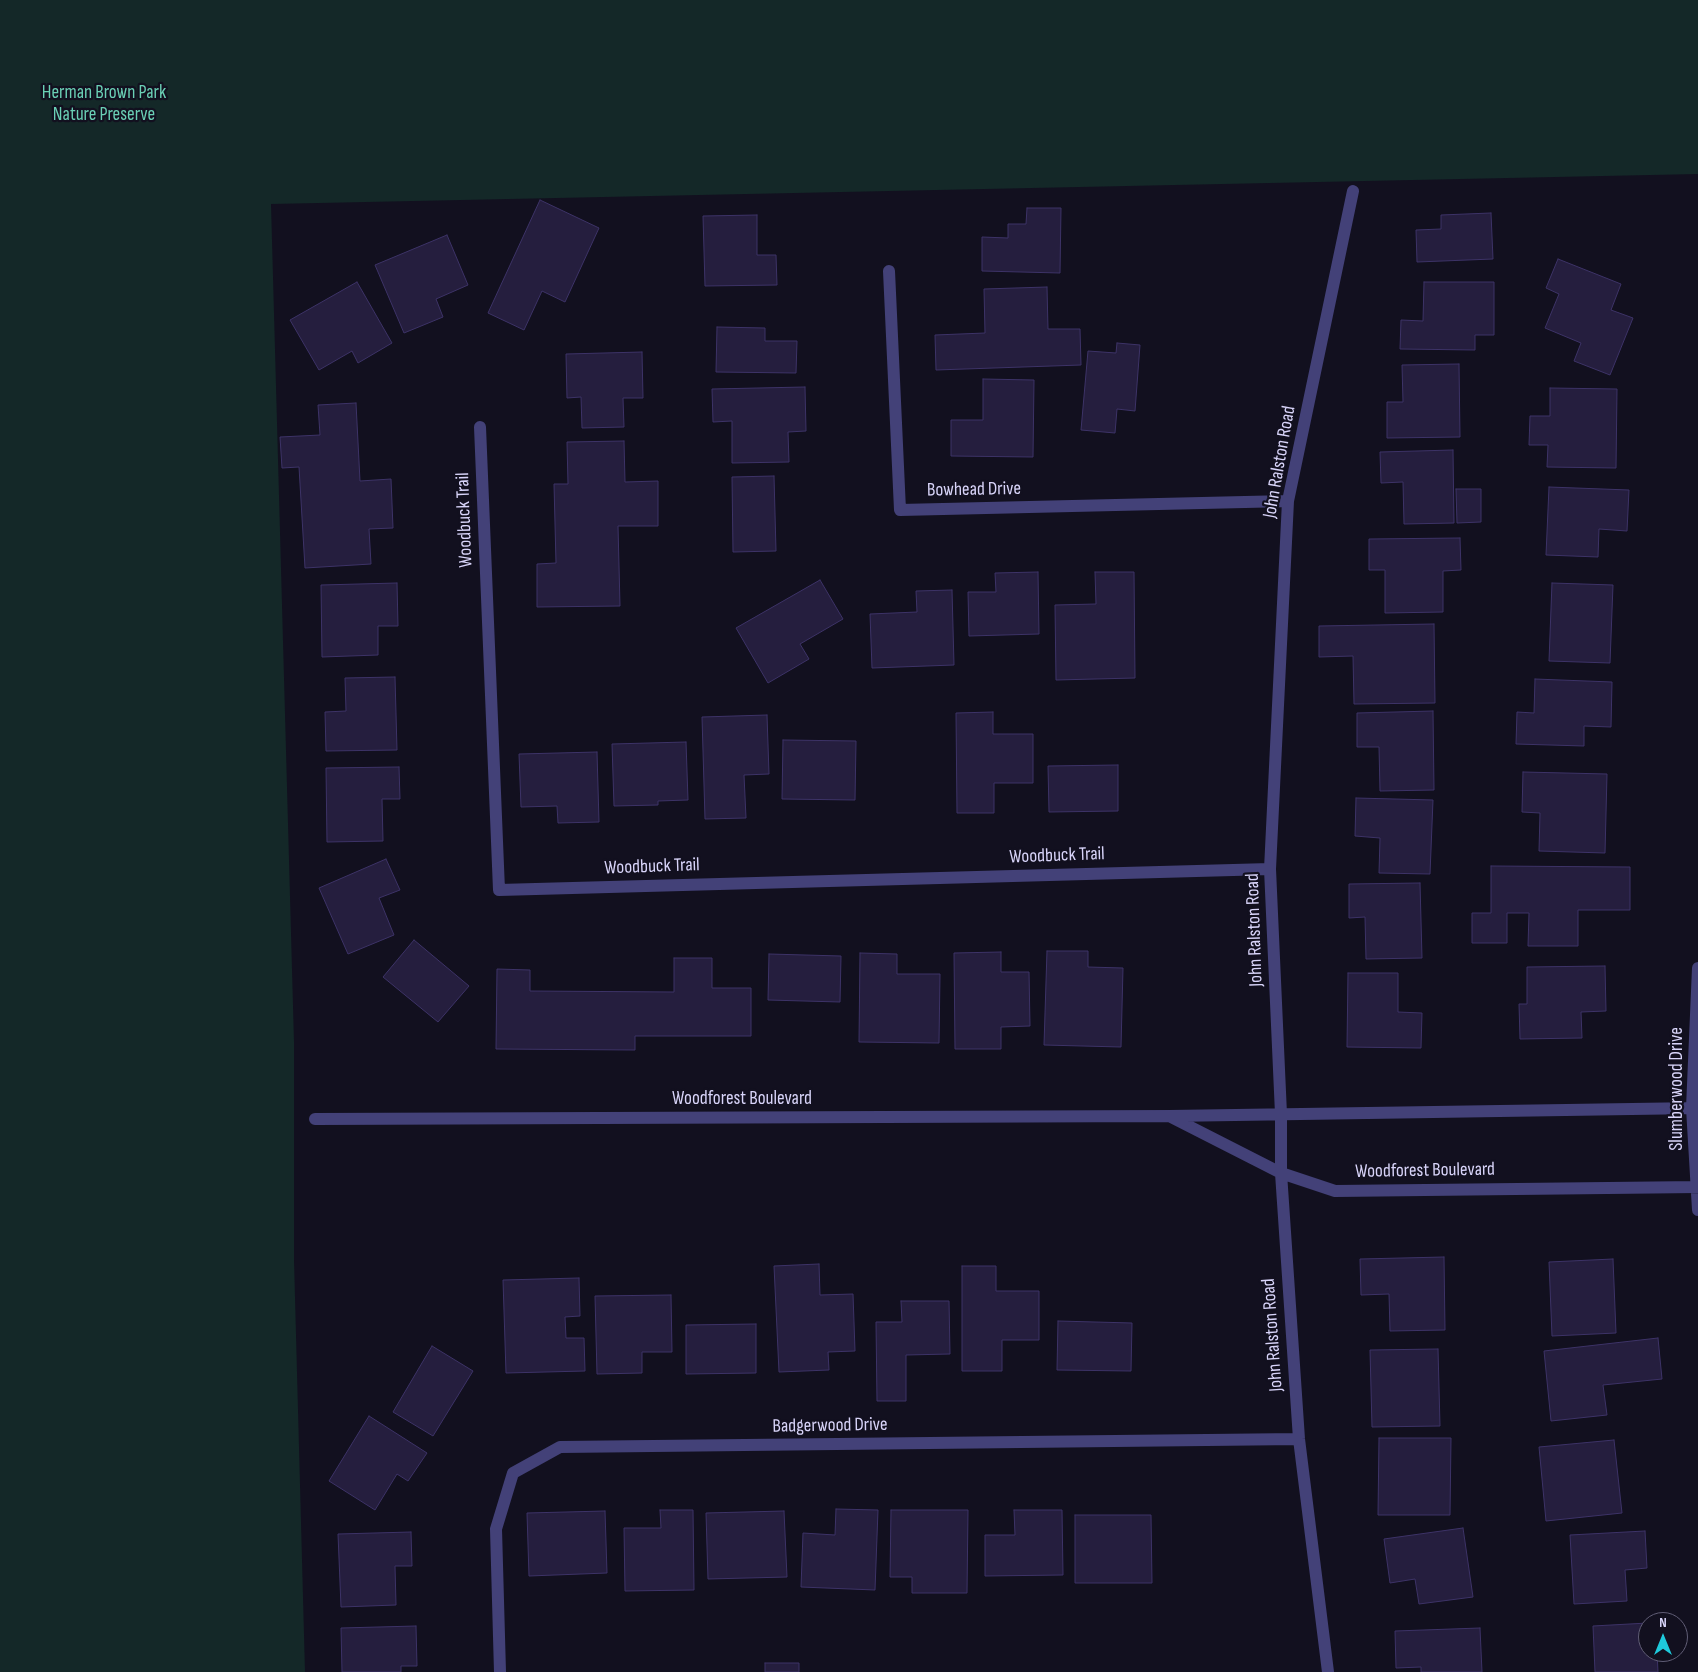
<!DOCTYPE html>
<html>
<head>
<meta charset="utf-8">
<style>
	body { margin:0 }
	#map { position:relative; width:1698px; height:1672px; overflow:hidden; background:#12101f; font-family:"Sofia Sans Condensed",sans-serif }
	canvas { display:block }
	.north { position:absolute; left:1638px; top:1612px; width:50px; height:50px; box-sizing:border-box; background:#12101f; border:1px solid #615e76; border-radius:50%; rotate:0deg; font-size:14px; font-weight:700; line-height:20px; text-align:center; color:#d8d4f9 }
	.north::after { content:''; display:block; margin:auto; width:18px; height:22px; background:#1ec9db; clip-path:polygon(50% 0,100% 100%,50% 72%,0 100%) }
</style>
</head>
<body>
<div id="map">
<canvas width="1698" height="1672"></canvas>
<div class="north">N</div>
</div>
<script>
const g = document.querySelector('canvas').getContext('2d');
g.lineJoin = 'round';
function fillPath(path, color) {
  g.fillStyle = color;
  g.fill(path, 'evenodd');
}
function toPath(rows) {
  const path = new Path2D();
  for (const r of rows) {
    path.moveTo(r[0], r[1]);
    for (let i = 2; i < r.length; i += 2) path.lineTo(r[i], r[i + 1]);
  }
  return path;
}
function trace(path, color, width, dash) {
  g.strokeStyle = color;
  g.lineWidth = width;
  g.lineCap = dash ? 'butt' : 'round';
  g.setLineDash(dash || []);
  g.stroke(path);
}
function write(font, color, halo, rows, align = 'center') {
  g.font = font + ' "Sofia Sans Condensed",sans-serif';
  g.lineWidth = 4.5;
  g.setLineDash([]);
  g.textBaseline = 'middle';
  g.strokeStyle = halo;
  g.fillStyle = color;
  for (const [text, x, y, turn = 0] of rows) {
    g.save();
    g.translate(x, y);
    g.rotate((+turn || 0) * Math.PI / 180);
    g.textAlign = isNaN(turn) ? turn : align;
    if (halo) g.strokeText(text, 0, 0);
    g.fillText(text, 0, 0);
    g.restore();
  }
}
fillPath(toPath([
	[0,0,1698,0,1698,174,271,204,294,1042,294,1260,305,1672,0,1672]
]), '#142828');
const building = toPath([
	[540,200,599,228,565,302,542,291,524,330,488,313,540,200],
	[1027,208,1061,208,1060,273,982,271,982,237,1008,238,1008,224,1026,224,1027,208],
	[1491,213,1493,259,1417,262,1416,230,1441,229,1441,215,1491,213],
	[757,215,757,255,776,255,777,285,705,286,703,216,757,215],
	[447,235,468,285,436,299,443,317,404,333,375,265,447,235],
	[1558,259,1621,284,1611,310,1633,318,1610,375,1574,361,1581,343,1545,328,1559,294,1546,288,1558,259],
	[357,282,392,343,358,363,352,351,319,370,290,320,357,282],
	[1424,282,1494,282,1494,335,1475,335,1475,350,1400,349,1401,320,1423,321,1424,282],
	[1047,287,1048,329,1080,329,1081,365,936,370,935,335,985,333,984,289,1047,287],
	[717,327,765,328,765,341,797,341,796,373,716,372,717,327],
	[1117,343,1140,345,1135,411,1117,409,1115,433,1081,430,1088,351,1116,353,1117,343],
	[642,352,643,398,623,398,624,427,582,428,581,397,567,398,566,354,642,352],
	[1459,364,1460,437,1387,438,1387,402,1403,402,1402,365,1459,364],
	[983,379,1034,380,1033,457,951,456,951,420,983,420,983,379],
	[805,387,806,431,788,432,789,462,732,463,732,421,713,422,712,389,805,387],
	[1550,388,1617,389,1616,468,1547,467,1548,445,1529,445,1530,416,1550,416,1550,388],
	[356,403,360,481,391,479,393,528,369,529,371,564,305,568,299,467,282,468,280,437,320,435,318,405,356,403],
	[624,441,625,482,658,481,658,526,618,526,620,606,537,607,537,564,556,563,554,484,568,484,567,442,624,441],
	[1453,450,1454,523,1404,524,1403,482,1381,483,1380,452,1453,450],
	[774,476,776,551,733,552,732,477,774,476],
	[1549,487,1629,490,1627,531,1599,529,1598,557,1546,555,1549,487],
	[1456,489,1481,489,1481,522,1457,523,1456,489],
	[1460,538,1461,570,1443,571,1443,612,1385,613,1385,570,1369,570,1369,539,1460,538],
	[1038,572,1039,634,969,636,968,592,996,592,995,573,1038,572],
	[1095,572,1134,572,1135,678,1056,680,1055,605,1096,604,1095,572],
	[820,580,843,619,800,644,809,659,768,683,736,628,820,580],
	[397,583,398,626,378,626,378,655,322,657,321,585,397,583],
	[1552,583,1613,585,1610,663,1549,661,1552,583],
	[952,590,954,665,872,668,870,614,917,612,916,591,952,590],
	[1434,624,1435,703,1354,704,1353,656,1319,657,1319,626,1434,624],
	[395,677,397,750,326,751,325,712,346,711,345,678,395,677],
	[1535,679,1612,682,1611,727,1584,726,1584,746,1516,744,1517,712,1534,713,1535,679],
	[1433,711,1434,790,1380,791,1379,747,1357,747,1357,713,1433,711],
	[993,712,993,734,1033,734,1033,783,994,783,994,813,957,813,956,713,993,712],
	[767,715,769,774,744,775,746,818,705,819,702,717,767,715],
	[783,740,856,741,855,800,782,799,783,740],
	[686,742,688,800,658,801,658,805,614,806,612,744,686,742],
	[597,752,599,822,558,823,557,806,521,807,519,754,597,752],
	[1118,765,1118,811,1049,812,1048,766,1118,765],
	[399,767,400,799,382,799,383,841,327,842,326,768,399,767],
	[1523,772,1607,774,1605,853,1539,851,1540,813,1522,812,1523,772],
	[1356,798,1433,800,1430,874,1379,873,1380,838,1355,836,1356,798],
	[386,859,400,890,379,898,394,935,348,954,319,888,386,859],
	[1491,866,1630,867,1630,910,1578,910,1578,946,1528,946,1529,913,1507,913,1507,943,1472,943,1472,913,1491,913,1491,866],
	[1420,883,1422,958,1366,959,1365,917,1349,918,1349,884,1420,883],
	[414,940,469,986,438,1022,383,977,414,940],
	[1047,951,1088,951,1088,967,1123,968,1121,1047,1044,1045,1047,951],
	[1001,952,1001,972,1029,972,1030,1026,1001,1027,1001,1049,955,1049,954,953,1001,952],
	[860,953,897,954,897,974,940,974,939,1043,859,1042,860,953],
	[769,954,841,956,840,1002,768,1000,769,954],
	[674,958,712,958,712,988,751,988,751,1036,635,1036,635,1050,496,1049,497,969,530,970,530,991,674,992,674,958],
	[1605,966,1606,1011,1581,1012,1582,1038,1520,1039,1519,1004,1527,1004,1527,967,1605,966],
	[1348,973,1398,973,1398,1012,1422,1013,1421,1048,1347,1047,1348,973],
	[1444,1257,1445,1330,1390,1331,1389,1294,1361,1295,1360,1259,1444,1257],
	[1613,1259,1616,1333,1552,1336,1549,1262,1613,1259],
	[819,1264,820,1295,853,1294,855,1351,828,1352,829,1370,779,1372,774,1266,819,1264],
	[962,1266,996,1266,996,1291,1039,1291,1039,1340,1002,1340,1002,1371,962,1371,962,1266],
	[579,1278,580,1316,565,1317,566,1338,584,1338,585,1371,506,1373,503,1280,579,1278],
	[671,1295,672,1352,642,1352,642,1373,597,1374,595,1296,671,1295],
	[901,1301,949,1301,950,1354,906,1355,906,1401,877,1401,876,1322,902,1322,901,1301],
	[1058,1321,1132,1323,1131,1371,1057,1370,1058,1321],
	[756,1324,756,1373,686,1374,686,1325,756,1324],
	[1658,1338,1662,1379,1603,1385,1607,1415,1551,1421,1544,1351,1658,1338],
	[432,1346,473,1371,433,1436,393,1412,432,1346],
	[1438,1349,1440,1426,1372,1427,1370,1350,1438,1349],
	[369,1416,427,1453,408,1481,397,1474,375,1510,329,1481,369,1416],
	[1379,1438,1451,1438,1450,1515,1378,1515,1379,1438],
	[1614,1440,1622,1513,1546,1521,1539,1447,1614,1440],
	[836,1509,878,1510,875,1590,801,1587,803,1533,835,1535,836,1509],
	[660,1510,693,1510,694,1590,625,1591,624,1528,661,1528,660,1510],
	[891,1510,968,1510,967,1593,912,1593,912,1577,890,1577,891,1510],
	[1014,1510,1062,1510,1063,1575,985,1576,985,1535,1015,1535,1014,1510],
	[605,1511,607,1573,529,1576,527,1513,605,1511],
	[784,1511,787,1577,708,1579,706,1513,784,1511],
	[1075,1515,1151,1515,1152,1583,1075,1583,1075,1515],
	[1463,1528,1473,1597,1419,1604,1415,1579,1390,1583,1384,1539,1463,1528],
	[1645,1531,1647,1568,1625,1570,1627,1601,1574,1604,1570,1535,1645,1531],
	[411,1532,412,1566,395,1566,396,1605,341,1607,338,1534,411,1532],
	[1648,1623,1648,1652,1657,1652,1658,1672,1595,1672,1593,1626,1648,1623],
	[416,1626,417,1666,401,1666,401,1672,342,1672,341,1628,416,1626],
	[1480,1628,1482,1672,1421,1672,1421,1667,1396,1668,1395,1631,1480,1628],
	[765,1663,799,1663,799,1672,765,1672,765,1663]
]);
fillPath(building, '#251e3e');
trace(building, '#3d3367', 1);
trace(toPath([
	[889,271,900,510,1288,501],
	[480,427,499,890,1270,869],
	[1698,968,1692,1108,1698,1210],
	[1171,1117,1281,1173,1335,1191,1698,1187],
	[315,1119,1169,1116,1698,1108],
	[500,1672,496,1529,513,1473,560,1447,1299,1439],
	[1328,1672,1299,1439,1281,1173,1281,1114,1270,869,1288,501,1353,191]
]), '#434178', 12);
write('19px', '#6acfb5', '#12101f', [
	["Herman Brown Park",104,93],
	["Nature Preserve",104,115]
]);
write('19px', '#d8d4f9', '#12101f', [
	["John Ralston Road",1280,462,-80],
	["Bowhead Drive",974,490,-1],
	["Woodbuck Trail",465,520,-92],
	["Woodbuck Trail",1057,856,-2],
	["Woodbuck Trail",652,867,-2],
	["John Ralston Road",1255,930,-92],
	["Slumberwood Drive",1677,1089,-90],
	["Woodforest Boulevard",742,1099],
	["Woodforest Boulevard",1425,1171,-1],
	["John Ralston Road",1273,1335,-94],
	["Badgerwood Drive",830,1426,-1]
]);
</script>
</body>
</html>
